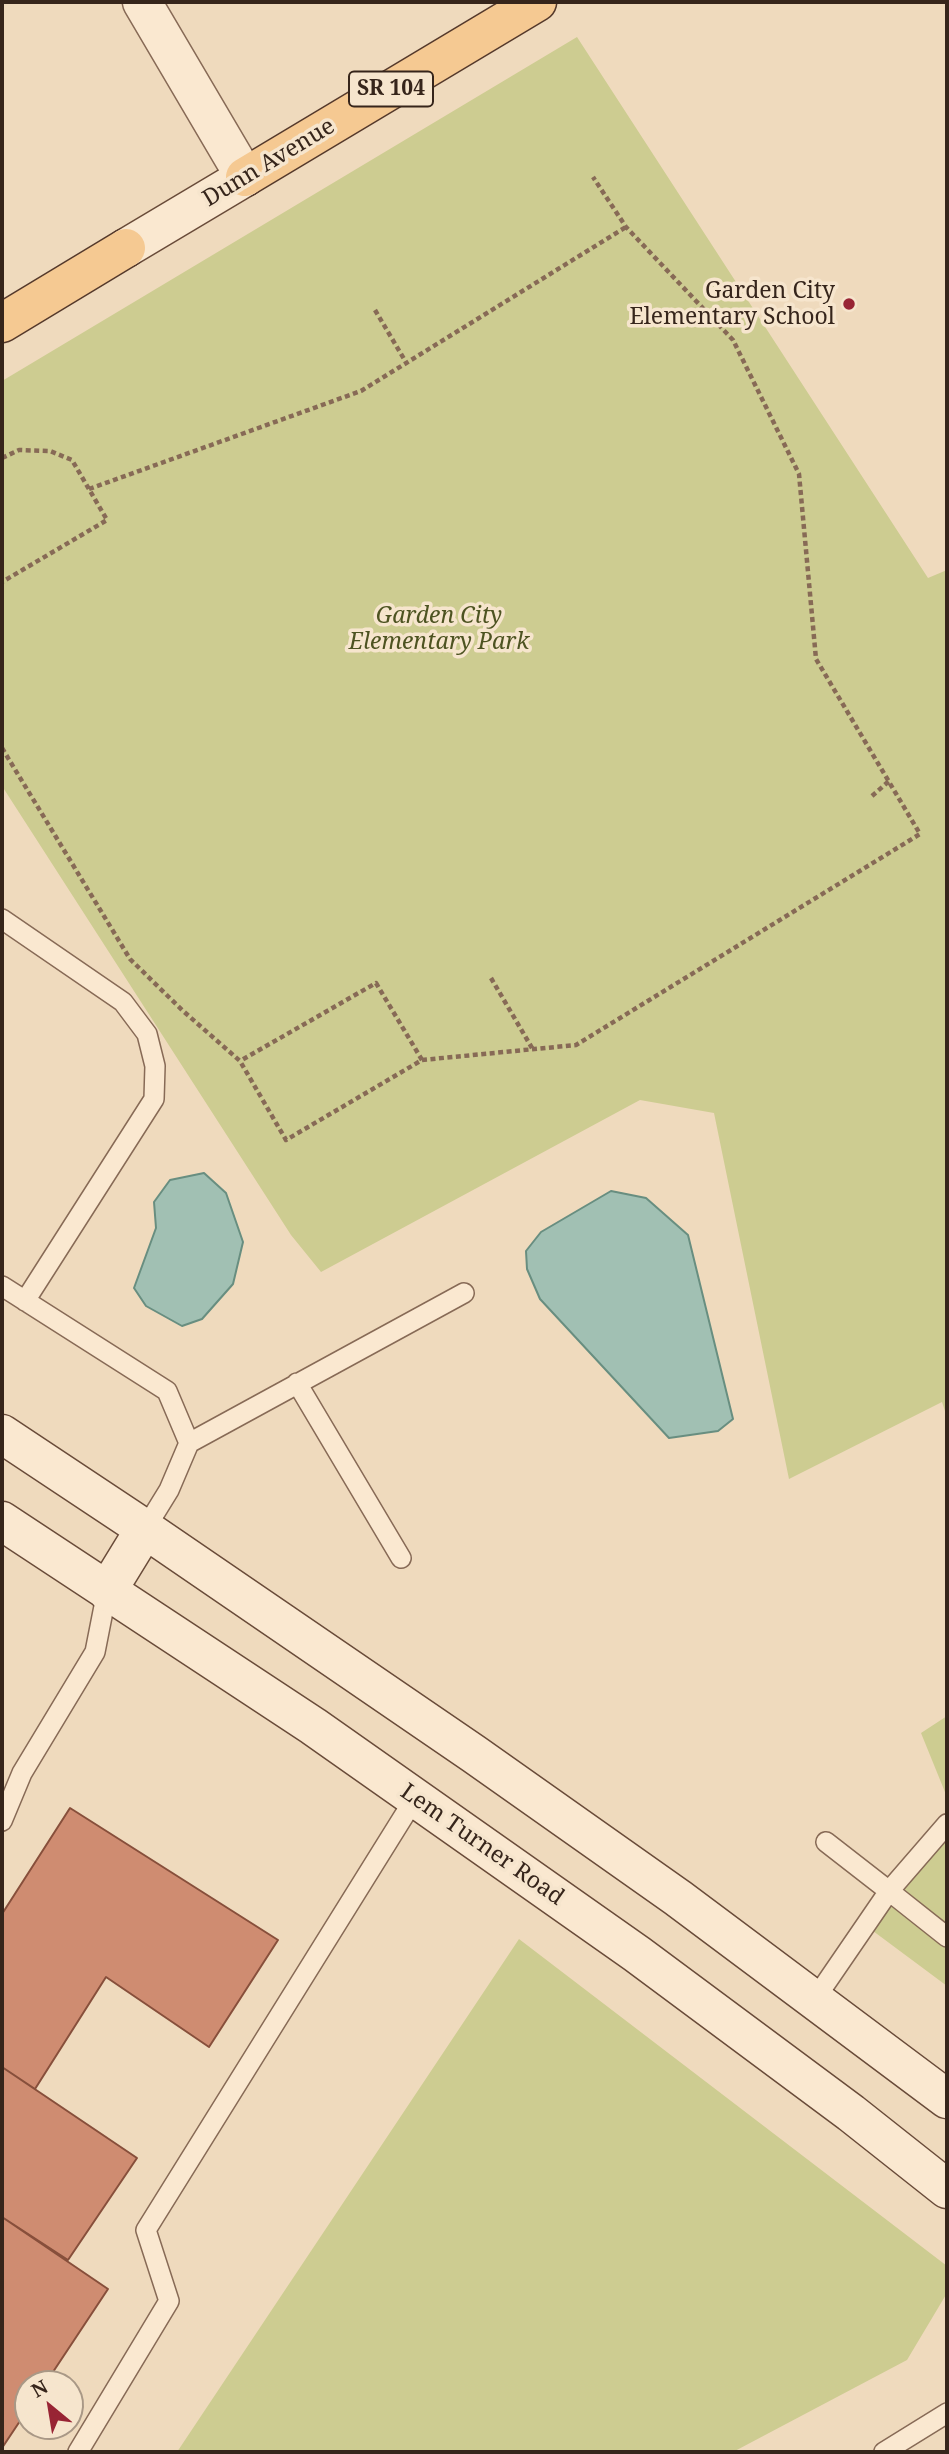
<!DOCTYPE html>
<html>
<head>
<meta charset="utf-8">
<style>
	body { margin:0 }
	#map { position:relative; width:949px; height:2454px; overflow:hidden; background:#efdabd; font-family:"Noto Serif",serif }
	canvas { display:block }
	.frame { position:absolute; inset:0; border:4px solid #36251b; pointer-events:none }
	.north { position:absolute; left:14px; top:2370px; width:70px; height:70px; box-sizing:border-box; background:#f6e5cd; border:2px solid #a99886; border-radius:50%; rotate:330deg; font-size:19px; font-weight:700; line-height:28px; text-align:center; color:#36251b }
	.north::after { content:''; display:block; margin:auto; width:24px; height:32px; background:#982434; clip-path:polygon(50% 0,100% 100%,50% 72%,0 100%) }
</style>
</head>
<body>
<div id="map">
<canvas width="949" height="2454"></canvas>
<div class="frame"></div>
<div class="north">N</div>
</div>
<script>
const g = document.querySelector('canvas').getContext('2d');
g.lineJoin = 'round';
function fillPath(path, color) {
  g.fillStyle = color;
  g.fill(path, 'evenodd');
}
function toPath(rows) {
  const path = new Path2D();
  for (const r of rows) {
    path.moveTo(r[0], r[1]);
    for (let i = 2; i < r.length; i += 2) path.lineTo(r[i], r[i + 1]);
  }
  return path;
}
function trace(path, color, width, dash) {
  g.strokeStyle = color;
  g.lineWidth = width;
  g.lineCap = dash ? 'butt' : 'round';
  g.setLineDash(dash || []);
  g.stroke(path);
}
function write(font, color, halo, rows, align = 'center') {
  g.font = font + ' "Noto Serif",serif';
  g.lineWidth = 7;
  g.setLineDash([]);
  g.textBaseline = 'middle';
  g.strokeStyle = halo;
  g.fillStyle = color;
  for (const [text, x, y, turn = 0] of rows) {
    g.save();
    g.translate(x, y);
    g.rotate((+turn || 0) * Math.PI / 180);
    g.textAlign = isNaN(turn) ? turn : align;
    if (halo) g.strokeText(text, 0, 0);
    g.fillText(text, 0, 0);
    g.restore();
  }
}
fillPath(toPath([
	[577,37,928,578,947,570,947,1417,942,1402,789,1479,714,1113,640,1100,321,1272,291,1235,2,786,2,381],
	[947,1716,947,1797,921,1733],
	[947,1840,947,1986,869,1928],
	[519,1939,947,2266,947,2293,907,2360,733,2452,177,2452]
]), '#cdcc91');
const water = toPath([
	[204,1173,226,1193,243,1242,233,1284,202,1319,182,1326,146,1306,134,1288,156,1228,154,1202,170,1180,204,1173],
	[611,1191,646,1198,688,1235,733,1419,718,1431,669,1438,540,1299,527,1269,526,1251,541,1232,611,1191]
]);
fillPath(water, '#a1c0b3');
trace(water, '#688e80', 2);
const building = toPath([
	[70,1808,278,1940,209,2047,106,1977,35,2089,2,2067,2,1914,70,1808],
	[2,2067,137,2158,68,2260,2,2217,2,2067],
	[2,2217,108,2289,45,2384,28,2384,28,2409,2,2448,2,2217]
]);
fillPath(building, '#cf8c71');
trace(building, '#874f3b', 2);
const lane = toPath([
	[2,919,123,1002,147,1034,155,1066,154,1099,25,1301],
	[2,1286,167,1391,189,1443,169,1490,145,1529],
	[297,1383,401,1558],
	[189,1443,464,1293],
	[2,1821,22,1773,95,1652,107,1591],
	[947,1824,889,1891,947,1937],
	[815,1999,889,1891,826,1842],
	[78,2452,169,2301,146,2230,415,1798],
	[884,2452,947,2413]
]);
const street = toPath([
	[142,2,245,177]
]);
const secondary = toPath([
	[126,248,245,177],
	[2,1434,145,1529,474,1754,678,1898,947,2099],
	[2,1521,313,1726,637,1954,851,2113,947,2189],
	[107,1591,145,1529]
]);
const primary = toPath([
	[245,177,537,2],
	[2,323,126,248]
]);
trace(lane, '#876a56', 22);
trace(street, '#876a56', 41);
trace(secondary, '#694b39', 41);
trace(primary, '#55392b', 41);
trace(toPath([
	[375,310,407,364],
	[2,458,19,450,50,451,72,460,107,520,2,582],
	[89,489,361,391,626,227],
	[2,748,130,959,182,1010,240,1061,286,1140,422,1060,376,983,240,1061],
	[872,796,889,781],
	[491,978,532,1048],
	[422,1060,576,1045,920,834,816,659,799,474,733,340,626,227,593,177]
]), '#876a56', 4.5, [5, 3.5]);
trace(lane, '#fae8d0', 19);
trace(street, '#fae8d0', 38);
trace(secondary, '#fae8d0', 38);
trace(primary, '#f5c992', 38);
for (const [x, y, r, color] of [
	[849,304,7,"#982434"]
]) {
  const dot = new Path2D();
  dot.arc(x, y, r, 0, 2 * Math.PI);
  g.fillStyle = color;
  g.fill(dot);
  trace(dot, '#f6e5cd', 2.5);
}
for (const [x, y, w] of [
	[391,89,84]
]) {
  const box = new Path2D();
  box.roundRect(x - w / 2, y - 17.5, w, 35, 5);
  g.fillStyle = '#f6e5cd';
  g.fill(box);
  trace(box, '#36251b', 2);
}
write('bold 21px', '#36251b', null, [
	["SR 104",391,89]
]);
write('23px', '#36251b', '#f6e5cd', [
	["Dunn Avenue",269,163,-31],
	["Lem Turner Road",482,1845,35]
]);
write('23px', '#36251b', '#f6e5cd', [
	["Garden City",835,291],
	["Elementary School",835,317]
], 'right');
write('italic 23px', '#4d5321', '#f6e5cd', [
	["Garden City",439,616],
	["Elementary Park",439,642]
]);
</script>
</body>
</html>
